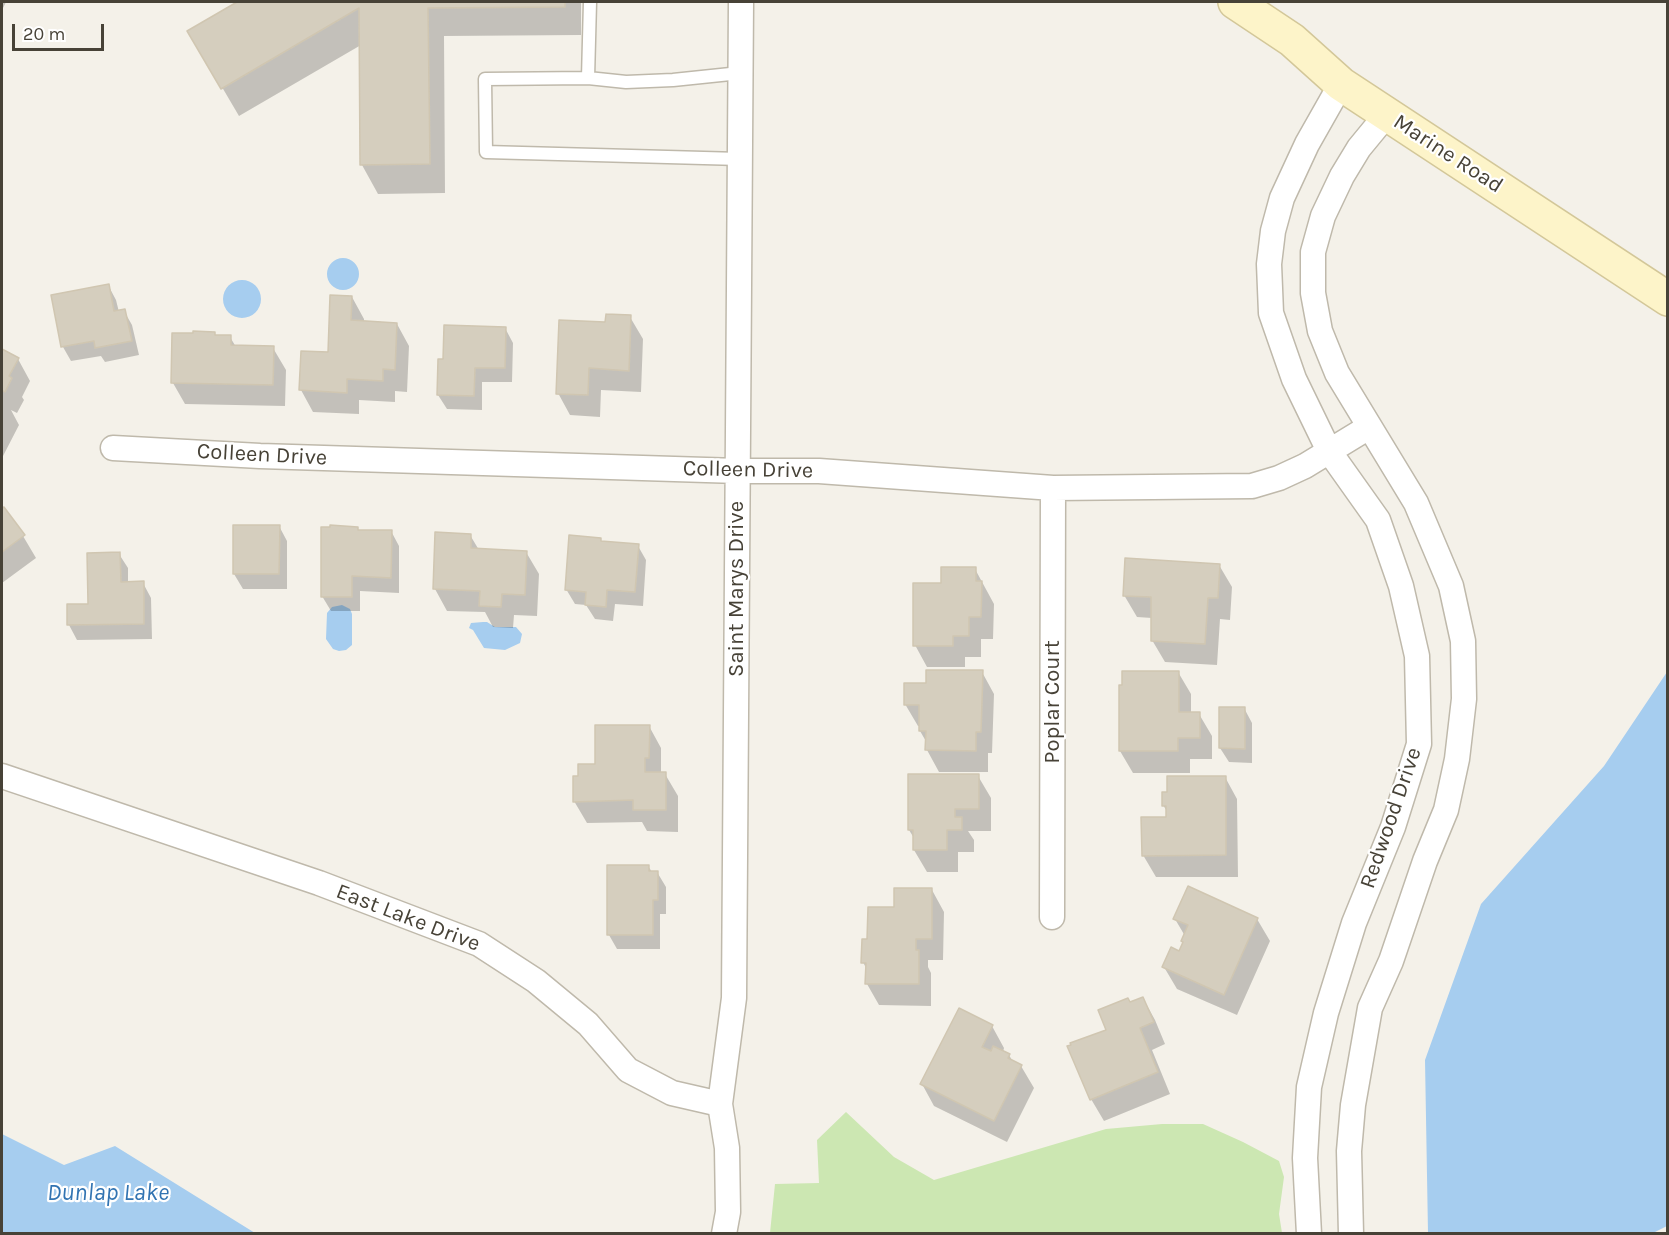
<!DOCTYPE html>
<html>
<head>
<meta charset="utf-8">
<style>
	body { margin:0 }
	#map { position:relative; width:1669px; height:1235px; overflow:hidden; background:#f4f1e9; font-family:Karla,sans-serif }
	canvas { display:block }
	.frame { position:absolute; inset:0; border:3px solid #474237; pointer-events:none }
	.scale { position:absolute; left:12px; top:24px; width:92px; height:27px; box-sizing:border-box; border:3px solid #474237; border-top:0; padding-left:8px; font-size:18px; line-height:21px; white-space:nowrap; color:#474237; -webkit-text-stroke:4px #fff; paint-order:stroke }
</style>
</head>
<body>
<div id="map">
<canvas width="1669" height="1235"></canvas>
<div class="frame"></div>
<div class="scale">20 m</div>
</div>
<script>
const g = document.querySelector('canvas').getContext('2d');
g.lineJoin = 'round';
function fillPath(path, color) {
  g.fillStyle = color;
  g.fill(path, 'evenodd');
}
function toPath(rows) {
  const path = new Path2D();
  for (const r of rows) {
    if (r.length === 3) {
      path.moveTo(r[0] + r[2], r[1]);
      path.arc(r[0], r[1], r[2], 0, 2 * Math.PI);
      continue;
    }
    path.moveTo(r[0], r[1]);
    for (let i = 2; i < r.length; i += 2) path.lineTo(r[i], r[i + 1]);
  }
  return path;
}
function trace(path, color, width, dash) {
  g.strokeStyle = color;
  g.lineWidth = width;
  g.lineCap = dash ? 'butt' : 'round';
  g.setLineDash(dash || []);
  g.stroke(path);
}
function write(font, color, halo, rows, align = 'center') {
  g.font = font + ' Karla,sans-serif';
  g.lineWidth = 4.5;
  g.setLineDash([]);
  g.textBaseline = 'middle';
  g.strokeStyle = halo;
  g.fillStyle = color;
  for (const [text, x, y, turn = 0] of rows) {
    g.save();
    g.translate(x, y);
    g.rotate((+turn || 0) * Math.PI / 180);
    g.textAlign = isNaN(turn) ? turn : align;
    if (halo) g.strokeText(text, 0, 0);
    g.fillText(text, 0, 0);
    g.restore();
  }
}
fillPath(toPath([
	[846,1112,894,1157,934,1180,1106,1129,1162,1124,1203,1124,1243,1142,1279,1161,1284,1177,1279,1214,1282,1233,770,1233,775,1184,819,1183,817,1140]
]), '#cce7b2');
fillPath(toPath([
	[343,274,16],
	[242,299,19],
	[342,605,350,609,352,614,352,645,346,650,339,651,333,649,326,639,327,613,332,607],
	[483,622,487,622,495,627,516,627,522,634,520,643,505,650,484,648,473,630,469,628,471,623],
	[1667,672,1667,1226,1651,1234,1428,1233,1425,1060,1481,904,1604,766],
	[2,1134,64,1165,115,1146,255,1233,2,1233]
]), '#a6cdef');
fillPath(toPath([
	[2,2,6,2,3,8,2,7],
	[240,2,581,2,581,35,444,36,445,193,378,194,362,165,361,45,239,116,189,31],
	[108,285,116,300,119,312,124,311,132,325,139,355,105,362,101,356,71,361,63,347],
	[352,297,364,319,364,323,397,324,409,346,407,392,395,391,395,402,359,400,359,414,313,412,301,390,329,353],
	[630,317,643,339,641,392,601,390,600,417,570,415,558,393,607,324],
	[505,328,513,343,512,382,482,382,482,410,447,409,438,395],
	[230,337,236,347,273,348,286,370,285,406,185,404,173,383],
	[2,351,18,359,30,381,22,397,24,400,17,413,11,410,19,425,2,458],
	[3,509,23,536,36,558,2,583,2,510],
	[235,526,279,526,287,541,287,589,243,589,234,574],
	[359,531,391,531,399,546,399,593,360,591,360,611,331,611,322,596],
	[470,535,479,550,526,552,539,574,537,616,514,615,513,628,493,627,485,612,447,611,435,589],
	[600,539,602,543,638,546,646,560,643,606,615,604,613,621,595,619,586,605,575,604,566,589],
	[119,554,128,568,128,583,143,583,151,598,152,639,77,640,69,625,68,606,89,606],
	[1219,565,1232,587,1230,620,1220,619,1217,665,1165,662,1152,640,1152,618,1137,617,1124,595],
	[975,569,994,604,993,639,981,639,981,657,965,657,965,667,927,667,915,645,943,585],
	[982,672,994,694,992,753,988,753,988,772,939,772,927,750,927,743,920,731,920,726,918,726,905,704],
	[1178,672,1191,694,1191,714,1199,714,1212,736,1212,759,1190,759,1190,773,1133,773,1120,751],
	[1244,708,1252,723,1252,763,1229,762,1220,748],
	[649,726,661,748,661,774,665,774,678,796,678,832,647,831,642,822,587,823,574,801,579,777],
	[978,776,991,798,991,831,968,831,974,840,974,852,958,852,958,872,927,872,914,850,914,838,909,830],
	[1225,777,1237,799,1238,877,1156,877,1143,855,1168,818,1168,813,1163,805],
	[648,866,652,872,657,872,666,887,666,914,660,914,660,949,617,949,609,935],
	[932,890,944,912,943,960,928,960,928,967,931,973,931,1006,879,1005,867,984,867,970,863,962,869,940,895,908],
	[1175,919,1257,919,1270,941,1237,1015,1177,989,1164,967,1180,953,1184,943,1185,936],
	[1143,998,1155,1020,1165,1044,1152,1050,1170,1094,1104,1121,1091,1099,1108,1031],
	[992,1026,1004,1048,1003,1052,1009,1055,1013,1062,1021,1066,1034,1088,1007,1142,934,1106,922,1084]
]), '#0003');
const building = toPath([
	[237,2,565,2,565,7,428,8,430,164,360,165,359,8,221,89,187,31,237,2],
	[109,284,114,311,125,309,132,341,95,348,94,341,61,347,51,295,109,284],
	[330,295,352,296,351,320,397,323,395,370,383,369,383,381,347,379,347,393,299,390,301,351,328,352,330,295],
	[606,314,631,315,629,371,589,368,588,395,556,394,559,320,605,322,606,314],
	[444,325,506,327,505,368,475,368,474,396,437,395,438,359,443,359,444,325],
	[193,331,215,332,215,335,231,335,231,345,274,346,273,385,171,383,172,333,193,333,193,331],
	[2,349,19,358,9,376,12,378,5,392,2,390,2,349],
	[4,507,25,535,2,552,2,508,4,507],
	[233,525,280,525,279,574,233,574,233,525],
	[330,525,358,527,358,530,392,530,391,578,352,576,352,597,321,597,321,527,330,527,330,525],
	[435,532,471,534,471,548,527,551,525,595,502,594,501,607,479,606,480,591,433,589,435,532],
	[569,535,601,538,601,541,639,544,635,592,607,590,606,607,585,605,586,592,565,590,569,535],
	[120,552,121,582,144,581,144,624,67,625,67,604,88,604,87,553,120,552],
	[1125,558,1220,564,1218,598,1208,598,1205,644,1151,641,1151,597,1123,596,1125,558],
	[941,567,976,567,976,581,982,581,981,617,969,617,969,636,953,636,953,646,913,646,913,583,941,583,941,567],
	[926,670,983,670,981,732,976,732,976,751,925,750,926,731,919,731,919,705,904,705,904,683,926,683,926,670],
	[1122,671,1179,671,1179,712,1200,712,1200,738,1178,738,1178,751,1119,751,1119,685,1122,685,1122,671],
	[1219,707,1245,707,1245,749,1219,748,1219,707],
	[595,725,650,725,649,758,645,758,645,772,666,772,666,810,633,810,633,800,573,802,573,776,578,776,578,764,595,764,595,725],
	[908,774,979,774,979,809,955,809,955,817,962,817,962,830,947,830,947,850,913,850,913,830,908,830,908,774],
	[1167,776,1226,776,1226,855,1142,856,1141,817,1166,817,1166,806,1162,806,1162,792,1167,792,1167,776],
	[607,865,649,865,649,871,658,871,658,900,653,900,653,935,607,935,607,865],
	[1188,886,1258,918,1224,995,1162,967,1171,947,1179,951,1183,942,1181,941,1188,925,1173,919,1188,886],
	[894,888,932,888,932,939,916,939,916,950,919,950,919,984,865,984,866,963,861,963,862,939,867,939,868,907,894,907,894,888],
	[1143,997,1154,1022,1140,1028,1158,1072,1090,1100,1067,1046,1071,1045,1070,1043,1106,1030,1098,1010,1128,998,1130,1002,1143,997],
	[959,1008,993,1025,982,1047,991,1051,993,1046,1010,1054,1008,1058,1022,1065,994,1121,920,1084,959,1008]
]);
fillPath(building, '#d5cebe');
trace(building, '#d0c6b1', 1.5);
const service = toPath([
	[590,2,588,78,626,82,673,80,740,73],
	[588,78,485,79,486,152,740,159]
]);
const minor = toPath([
	[113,448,260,456,738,471,819,471,1053,488,1252,486,1279,478,1305,466,1369,427],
	[2,776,319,883,479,944,536,981,588,1024,628,1070,672,1093,720,1104,727,1148,728,1212,724,1234],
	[1052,917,1053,488],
	[720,1104,734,998,741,2],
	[1309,1234,1305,1158,1309,1087,1326,1013,1354,923,1393,827,1419,744,1417,656,1401,586,1378,520,1329,451,1294,379,1271,313,1269,264,1273,231,1282,198,1307,144,1341,84],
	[1351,1234,1349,1151,1353,1105,1370,1008,1391,961,1425,861,1446,810,1457,759,1464,699,1463,641,1451,586,1416,503,1337,373,1320,331,1313,293,1313,252,1323,216,1342,176,1359,148,1387,114]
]);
const secondary = toPath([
	[1235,2,1292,40,1341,84,1668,299]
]);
trace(service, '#bfb9ab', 15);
trace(minor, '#bfb9ab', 27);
trace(secondary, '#d3c799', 36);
trace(service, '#fff', 12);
trace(minor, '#fff', 24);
trace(secondary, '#fdf4c9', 33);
write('22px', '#474237', '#fff', [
	["Marine Road",1448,154,33],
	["Colleen Drive",262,455,3],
	["Colleen Drive",748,470,1],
	["Saint Marys Drive",737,589,-90],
	["Poplar Court",1053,702,-90],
	["Redwood Drive",1391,818,-71],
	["East Lake Drive",408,918,21]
]);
write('italic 24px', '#3274b2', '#fff', [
	["Dunlap Lake",108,1193]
]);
</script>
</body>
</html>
